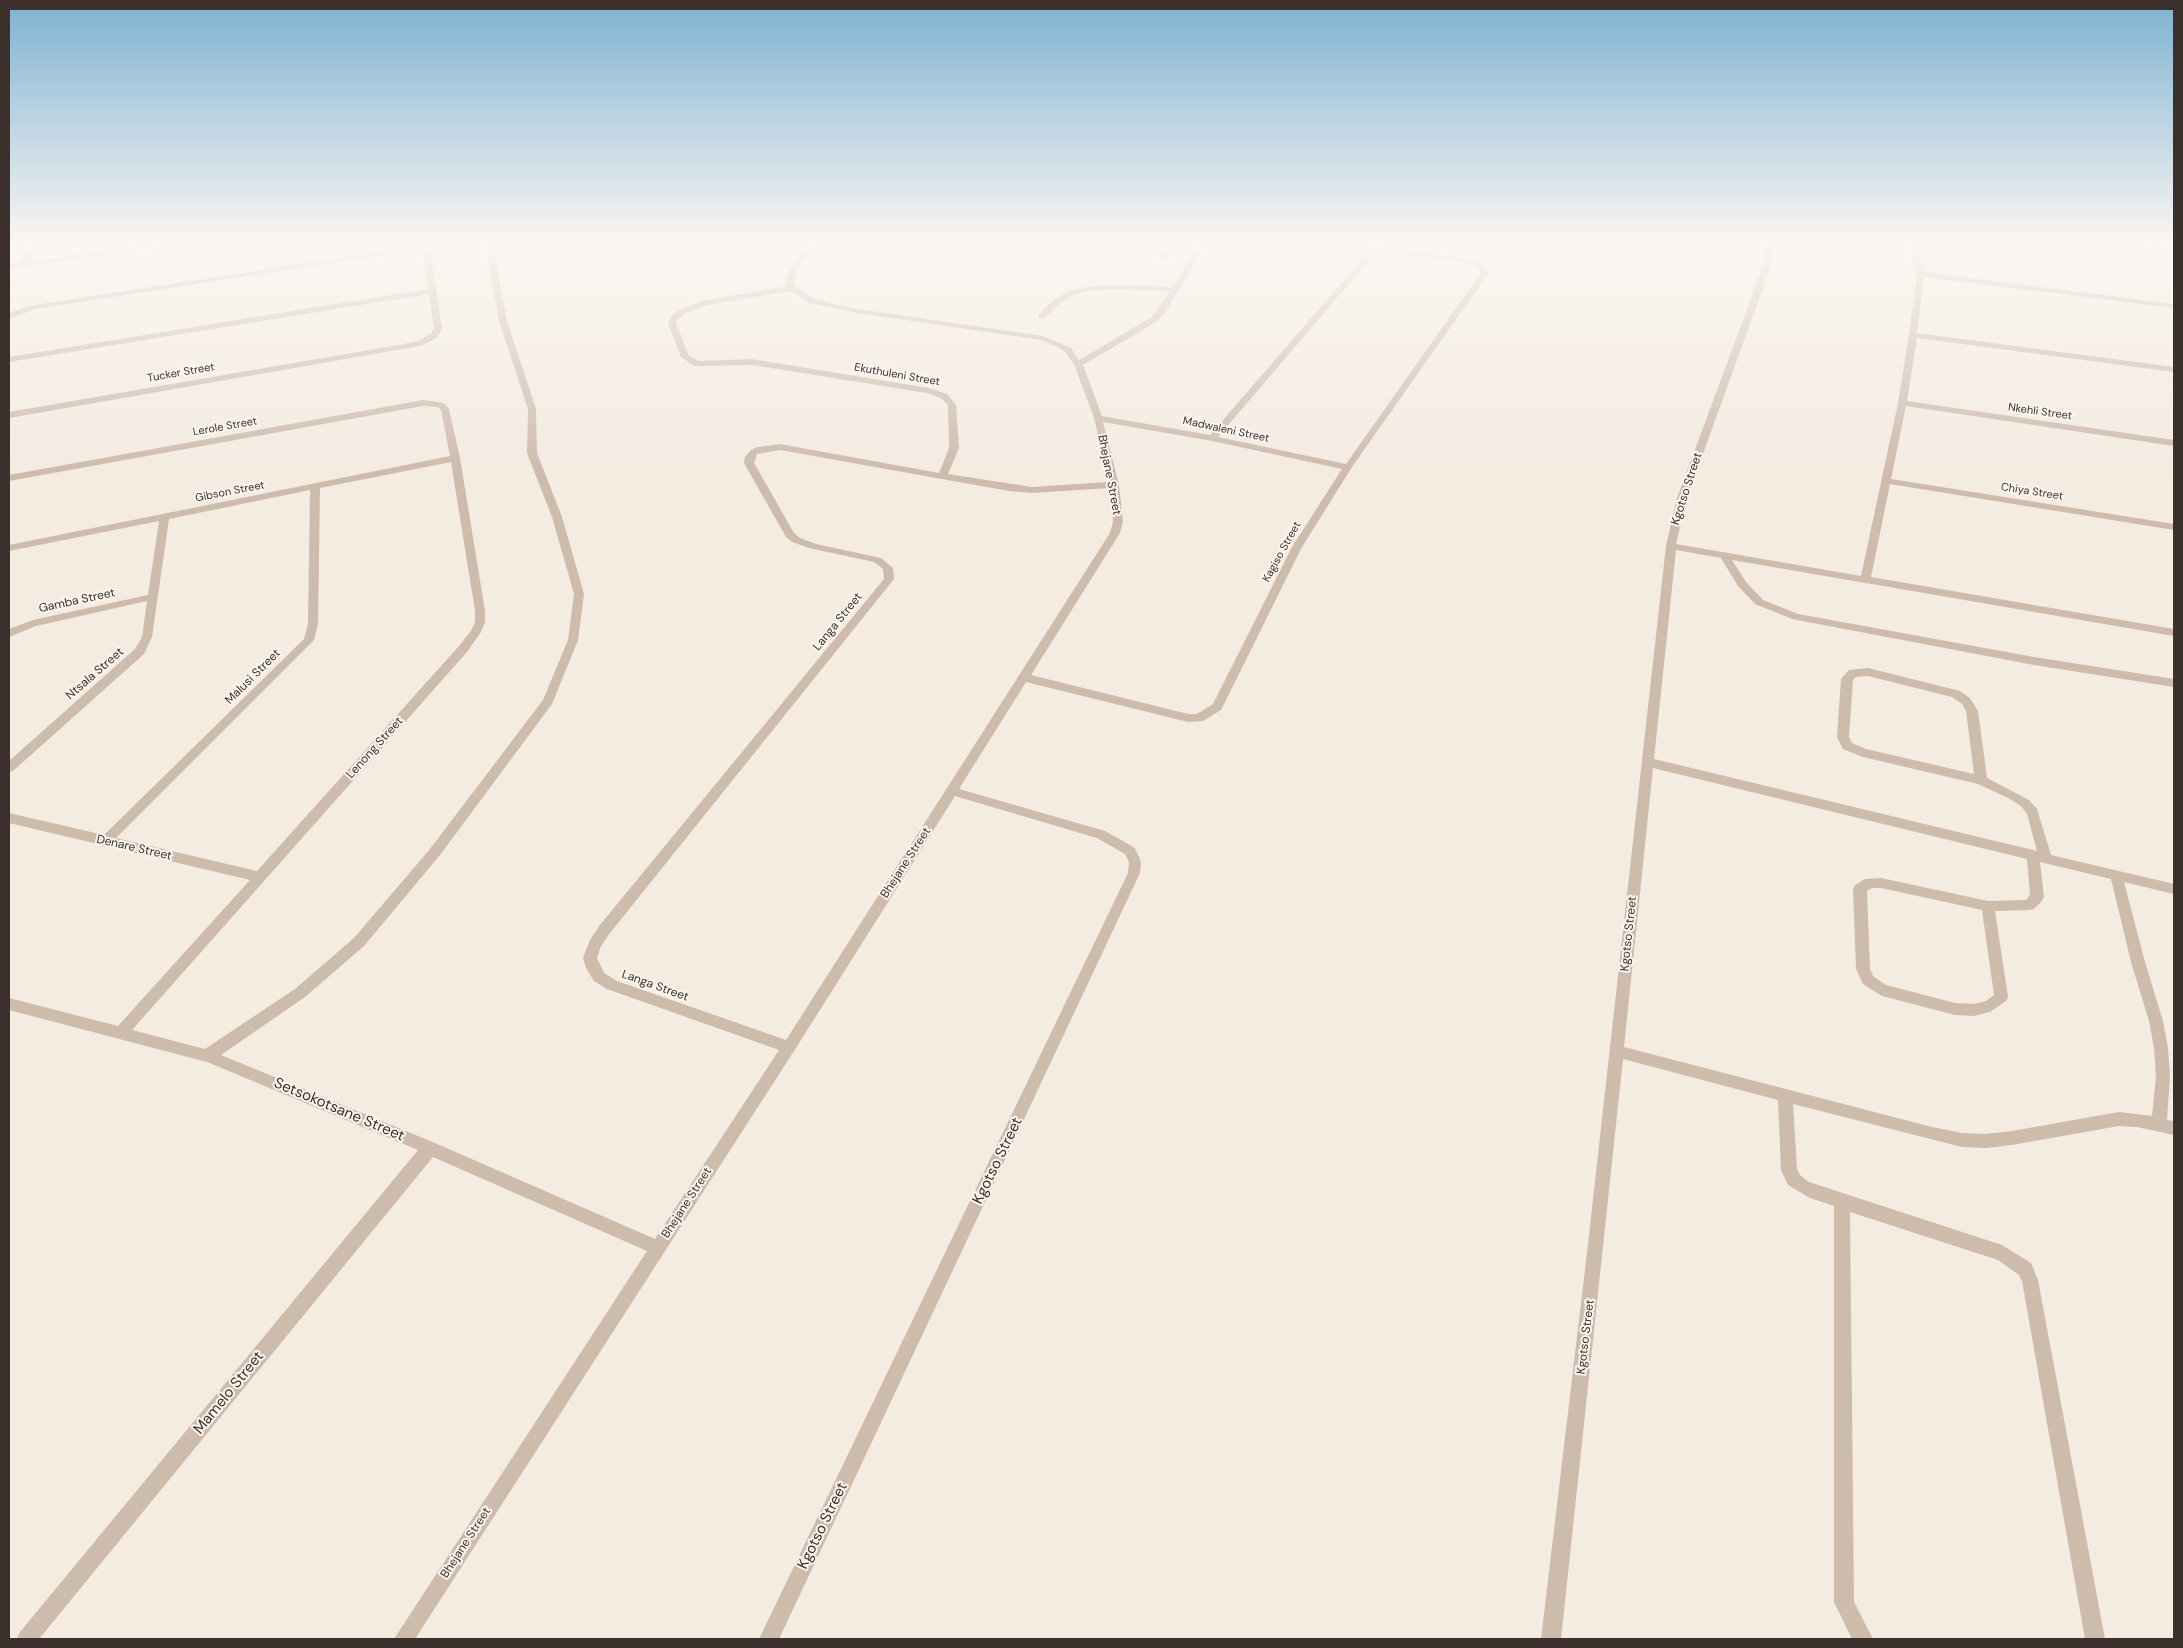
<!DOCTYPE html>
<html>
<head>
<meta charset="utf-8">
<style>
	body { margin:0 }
	#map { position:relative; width:2183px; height:1648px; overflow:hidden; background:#f4ebe1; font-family:"DM Sans",sans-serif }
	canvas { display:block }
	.frame { position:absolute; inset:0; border:10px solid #3b302b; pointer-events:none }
</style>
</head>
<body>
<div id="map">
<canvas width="2183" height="1648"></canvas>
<div class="frame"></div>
</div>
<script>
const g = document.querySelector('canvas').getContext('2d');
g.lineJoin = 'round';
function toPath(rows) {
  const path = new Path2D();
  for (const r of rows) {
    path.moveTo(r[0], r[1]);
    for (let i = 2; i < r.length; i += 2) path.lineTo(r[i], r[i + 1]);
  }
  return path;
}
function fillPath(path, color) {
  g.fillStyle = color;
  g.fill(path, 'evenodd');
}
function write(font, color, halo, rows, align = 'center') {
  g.font = font + ' "DM Sans",sans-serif';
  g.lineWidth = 4;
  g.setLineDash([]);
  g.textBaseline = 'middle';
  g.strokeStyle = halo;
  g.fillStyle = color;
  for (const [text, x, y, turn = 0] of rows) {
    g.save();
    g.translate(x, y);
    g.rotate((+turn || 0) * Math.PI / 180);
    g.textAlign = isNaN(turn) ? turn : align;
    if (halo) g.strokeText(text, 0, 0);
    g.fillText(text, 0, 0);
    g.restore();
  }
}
fillPath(toPath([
	[30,244,38,244,29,262,149,244,167,244,163,246,9,269,9,265,21,263,30,244],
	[485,244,493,244,507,321,536,409,537,453,562,517,584,594,578,640,552,704,440,855,364,946,305,997,221,1055,435,1143,655,1239,779,1050,607,989,594,981,586,968,583,958,590,940,600,925,884,579,883,569,874,562,809,548,792,542,786,537,744,463,745,457,751,450,758,447,780,444,939,473,949,448,948,405,941,398,927,393,752,365,694,366,681,357,668,323,670,317,680,309,702,301,787,286,785,280,795,260,813,244,821,244,801,263,793,280,795,287,815,299,857,309,1043,336,1071,348,1079,360,1152,317,1170,291,1110,289,1087,291,1074,295,1059,304,1045,318,1039,318,1039,314,1053,300,1068,291,1087,287,1110,285,1173,287,1198,244,1206,244,1165,313,1158,321,1083,365,1102,416,1210,435,1370,250,1343,246,1339,244,1359,244,1471,259,1486,266,1488,274,1352,467,1302,547,1221,710,1203,721,1188,722,1026,682,959,789,1105,831,1135,848,1141,862,1140,873,779,1639,759,1639,1128,873,1129,862,1125,854,1097,838,955,796,794,1051,415,1639,394,1639,647,1251,433,1157,39,1639,17,1639,20,1632,418,1150,207,1062,9,1010,9,998,118,1026,250,880,9,823,9,813,104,835,304,639,308,624,310,490,169,519,152,637,144,654,13,771,9,772,9,761,135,649,142,637,147,601,36,626,9,637,9,629,33,620,148,595,159,521,9,551,9,545,450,456,441,410,438,407,423,406,9,481,9,475,423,400,444,403,449,409,460,458,485,611,485,622,481,632,467,652,132,1030,205,1049,295,989,354,938,430,849,543,700,568,640,574,594,552,517,527,453,528,409,499,321,485,244],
	[1377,251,1469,263,1479,269,1480,274,1346,464,1218,437,1377,251],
	[790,291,809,303,857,313,1041,340,1057,347,1065,352,1074,364,1094,418,1109,482,1032,487,948,474,959,448,956,405,947,394,929,388,752,359,699,361,689,356,676,323,677,320,686,313,707,305,790,291],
	[1103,422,1212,441,1342,469,1292,547,1213,704,1197,714,1188,714,1031,675,1120,533,1123,522,1119,485,1103,422],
	[780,450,1009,491,1032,493,1110,488,1113,522,1110,533,786,1040,617,981,604,973,597,958,601,946,610,933,894,579,893,568,881,558,816,544,800,538,794,533,754,463,757,454,780,450],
	[451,462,475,611,475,622,471,631,459,646,257,871,116,838,314,640,318,624,320,488,451,462],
	[1169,244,1177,244,1166,261,1160,261,1159,259,1169,244],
	[1763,244,1771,244,1771,261,1768,274,1687,498,1676,544,1861,576,1898,403,1909,335,1917,274,1908,244,1916,244,1924,272,2174,304,2174,308,1924,277,1917,333,2174,367,2174,372,1917,338,1907,401,2174,440,2174,446,1906,406,1891,479,2174,524,2174,530,1890,484,1871,577,2174,629,2174,636,1732,560,1746,582,1763,600,1798,614,2034,657,2174,679,2174,687,2034,665,1792,619,1755,604,1738,586,1721,558,1676,550,1654,759,2037,851,2027,814,2021,806,2008,798,1978,784,1863,757,1843,749,1837,737,1841,679,1849,670,1868,668,1960,691,1970,698,1978,711,1987,778,2029,800,2037,809,2051,855,2174,884,2174,894,2124,882,2145,962,2163,1021,2168,1048,2170,1076,2167,1120,2174,1121,2174,1135,2137,1127,2119,1126,2012,1145,1986,1148,1962,1147,1793,1104,1797,1169,1800,1175,1809,1182,2002,1245,2031,1263,2038,1280,2105,1639,2085,1639,2022,1281,2019,1275,1998,1260,1850,1212,1854,1602,1873,1639,1852,1639,1834,1602,1834,1206,1810,1198,1788,1185,1781,1170,1778,1100,1623,1059,1561,1639,1541,1639,1587,1253,1666,546,1677,498,1760,274,1763,261,1763,244],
	[1868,676,1952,697,1962,704,1966,711,1974,774,1866,749,1852,743,1849,737,1853,680,1856,677,1868,676],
	[1653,768,2027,859,2030,895,2026,900,1988,901,1881,878,1865,879,1855,885,1853,889,1856,969,1863,984,1882,996,1955,1015,1974,1016,1990,1012,2006,1001,2008,997,1995,911,2029,910,2034,909,2042,901,2044,897,2040,862,2111,879,2131,962,2149,1021,2154,1048,2156,1076,2152,1116,2119,1112,2012,1131,1986,1134,1962,1133,1932,1127,1624,1047,1653,768],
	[1872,888,1881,888,1982,910,1994,995,1986,1001,1974,1004,1955,1003,1886,985,1873,976,1870,969,1867,891,1872,888],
	[2143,244,2174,245,2174,249,2147,246,2143,244],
	[411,247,421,248,431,254,442,328,437,338,420,346,9,418,9,412,415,342,431,334,434,328,429,294,9,362,9,357,428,289,423,255,411,251,35,309,9,319,9,314,13,311,34,305,411,247]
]), '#cdbbac');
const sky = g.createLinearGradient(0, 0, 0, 475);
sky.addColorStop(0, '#7eb2d2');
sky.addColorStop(0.51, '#faf6f2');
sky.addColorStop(1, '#faf6f200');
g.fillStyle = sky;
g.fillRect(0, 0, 2183, 475);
write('11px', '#3b302b', '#fbf5ee', [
	["Tucker Street",181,373,-10],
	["Ekuthuleni Street",897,375,10],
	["Nkehli Street",2040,412,8],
	["Lerole Street",225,427,-10],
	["Madwaleni Street",1226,430,12],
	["Gibson Street",230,492,-11],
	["Chiya Street",2032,492,9],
	["Kagiso Street",1282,552,-61]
]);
write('12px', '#3b302b', '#fbf5ee', [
	["Bhejane Street",1109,475,79],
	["Kgotso Street",1687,489,-72],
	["Gamba Street",77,601,-12],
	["Langa Street",838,622,-51],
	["Ntsala Street",95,674,-41],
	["Malusi Street",253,677,-45],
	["Lenong Street",375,748,-48],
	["Denare Street",134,848,13],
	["Bhejane Street",906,863,-57],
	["Kgotso Street",1629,934,-84],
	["Langa Street",655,986,20],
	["Bhejane Street",687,1203,-57],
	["Kgotso Street",1586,1337,-83],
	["Bhejane Street",466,1543,-57]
]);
write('15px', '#3b302b', '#fbf5ee', [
	["Setsokotsane Street",339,1110,23],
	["Kgotso Street",998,1161,-64],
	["Mamelo Street",229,1393,-51],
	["Kgotso Street",823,1526,-64]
]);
</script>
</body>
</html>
